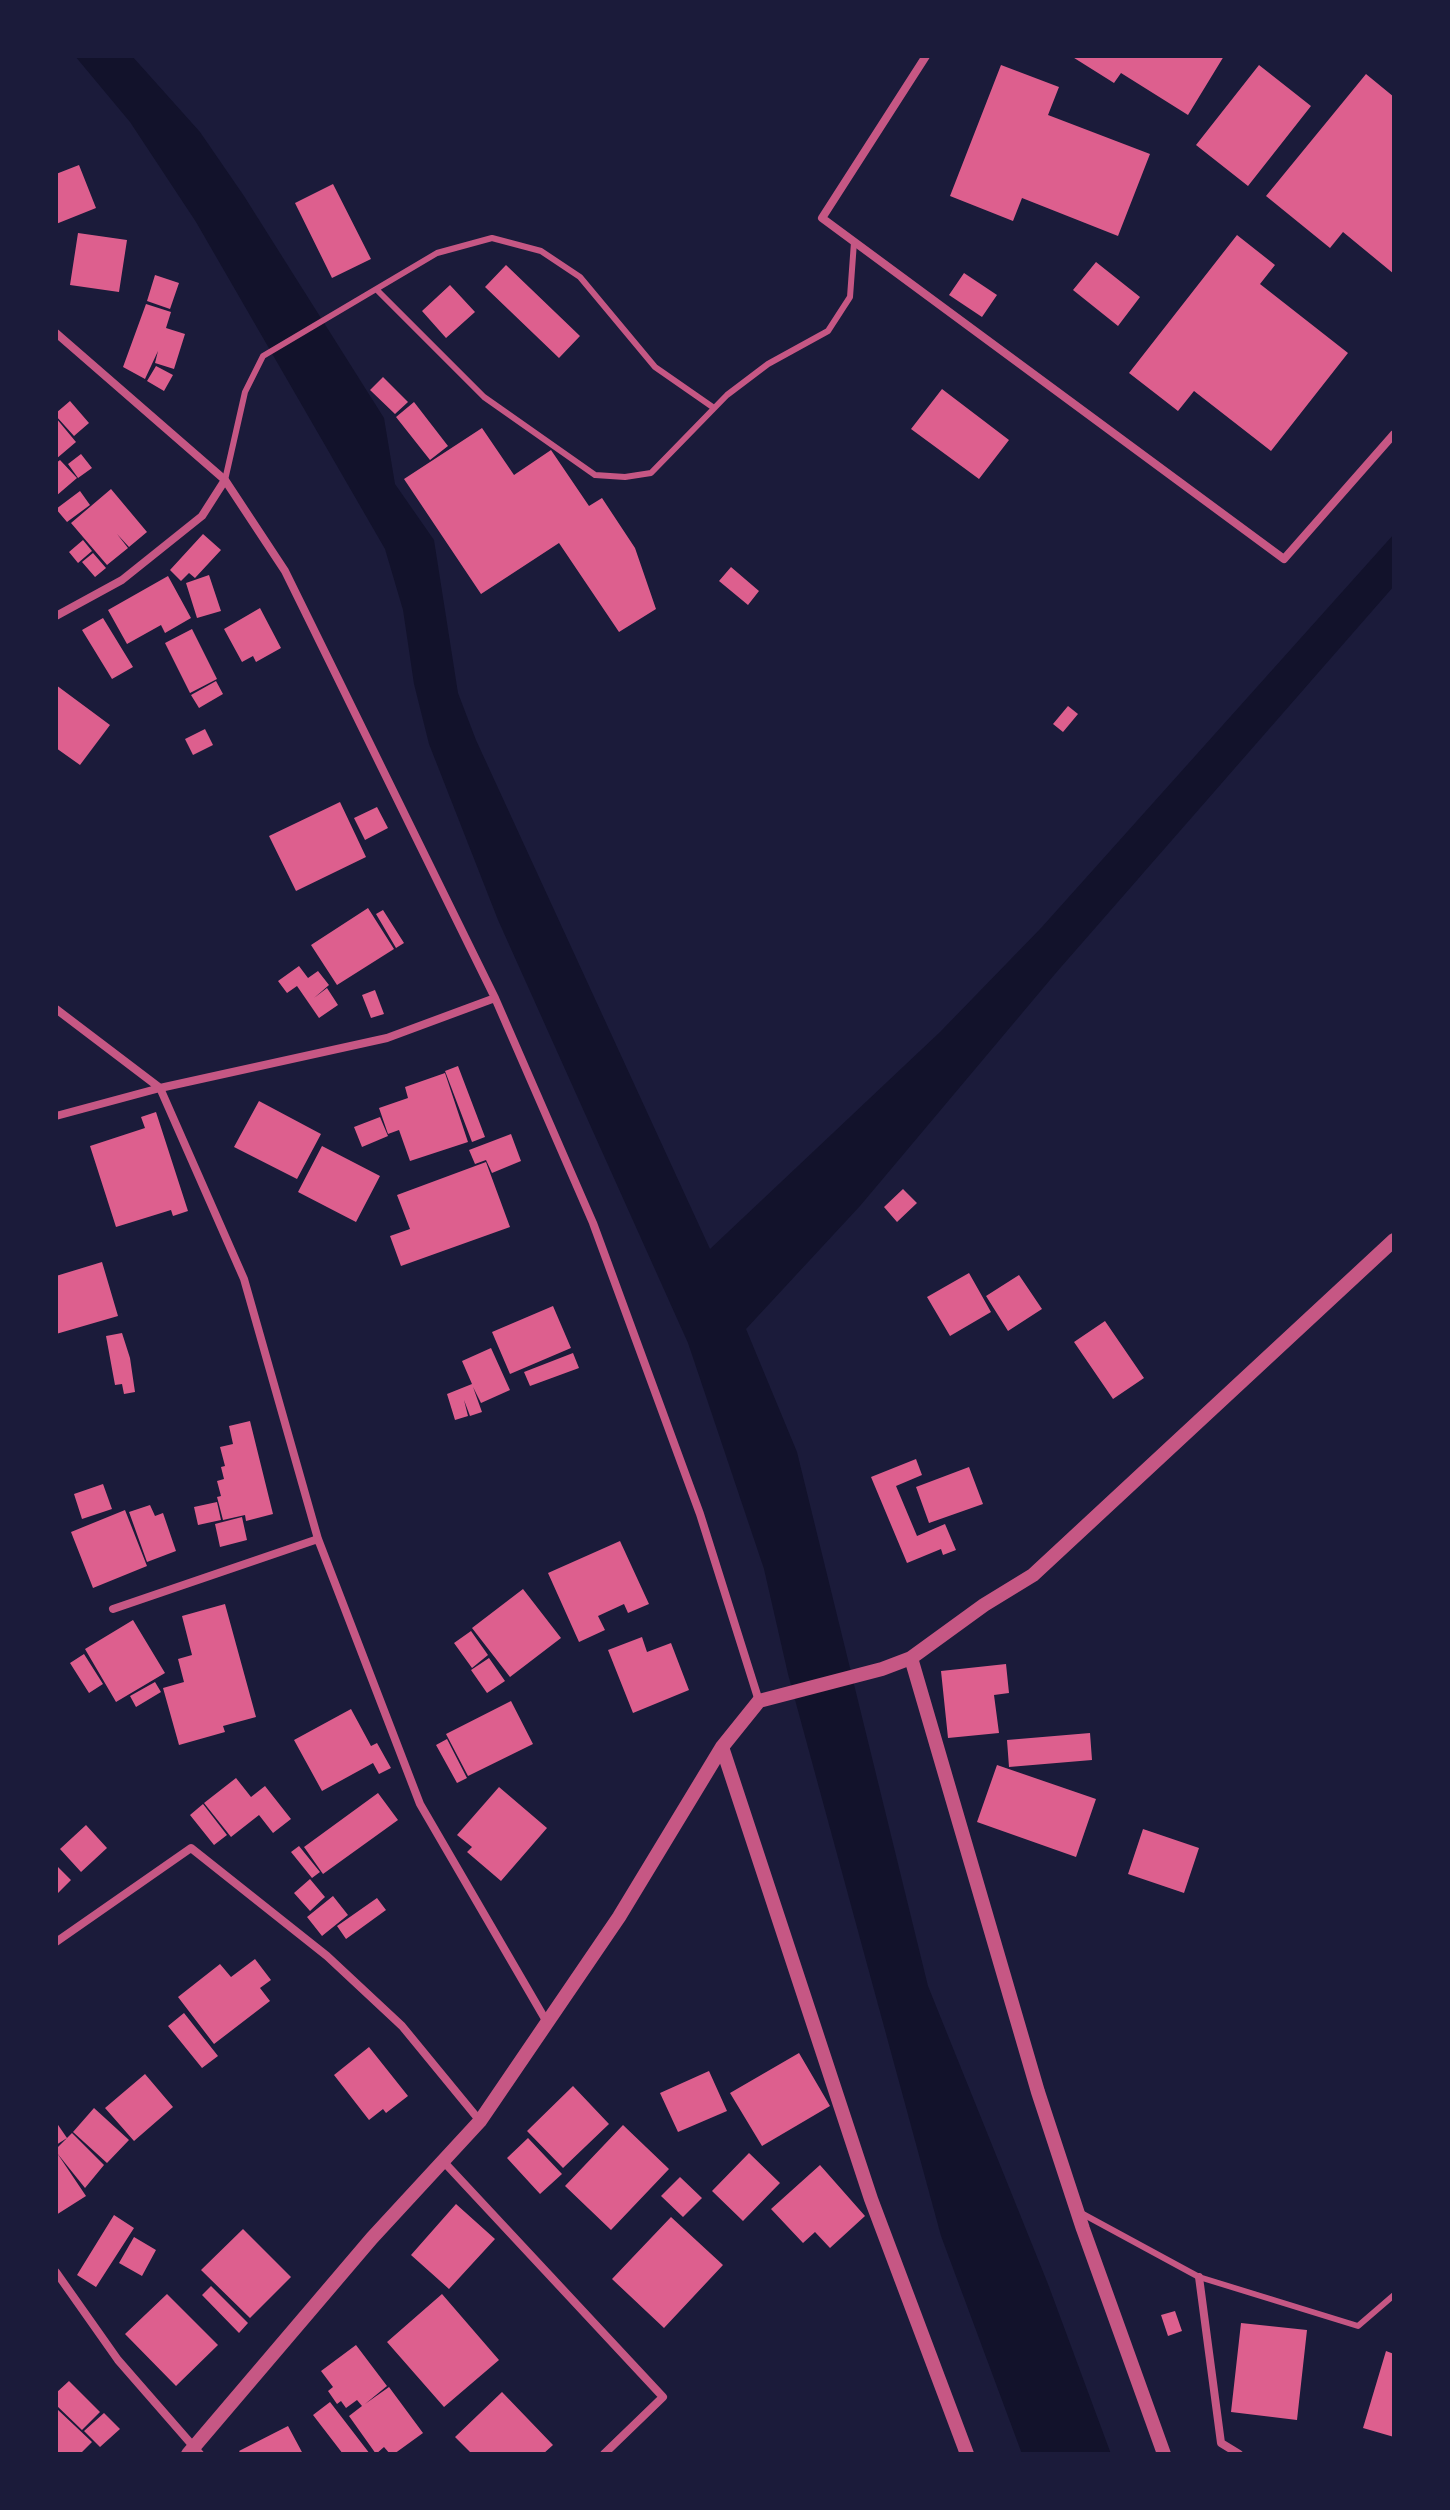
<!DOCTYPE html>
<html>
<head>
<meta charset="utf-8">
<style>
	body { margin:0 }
	#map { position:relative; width:1450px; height:2510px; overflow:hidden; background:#1b1b3a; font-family:Mulish,sans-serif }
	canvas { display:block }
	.frame { position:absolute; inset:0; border:58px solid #1b1b3a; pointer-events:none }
</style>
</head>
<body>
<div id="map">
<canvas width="1450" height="2510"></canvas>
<div class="frame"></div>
</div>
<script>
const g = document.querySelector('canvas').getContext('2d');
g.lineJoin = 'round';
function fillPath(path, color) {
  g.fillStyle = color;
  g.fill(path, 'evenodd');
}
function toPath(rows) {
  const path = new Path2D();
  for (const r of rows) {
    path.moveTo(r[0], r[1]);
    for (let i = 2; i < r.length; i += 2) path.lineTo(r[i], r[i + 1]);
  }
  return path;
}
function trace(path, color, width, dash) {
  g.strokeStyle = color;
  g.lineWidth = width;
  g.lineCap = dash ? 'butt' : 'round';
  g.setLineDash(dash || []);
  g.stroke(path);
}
fillPath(toPath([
	[75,56,132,56,200,132,244,196,384,418,395,484,434,540,458,693,476,740,710,1249,940,1032,1041,928,1394,534,1394,586,1055,974,860,1206,746,1329,797,1452,928,1986,1048,2284,1111,2454,1022,2454,941,2236,788,1674,764,1569,688,1343,498,920,429,744,414,684,403,610,385,549,196,222,130,122]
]), '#12122b');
fillPath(toPath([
	[1071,56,1224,56,1188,115,1121,73,1114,83],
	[1001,65,1059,87,1048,115,1150,154,1118,236,1022,198,1013,221,950,196],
	[1259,65,1311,106,1248,186,1196,145],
	[1366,74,1394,97,1394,274,1343,232,1330,248,1266,196],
	[79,165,96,208,56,224,56,174],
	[333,184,371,259,332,278,295,203],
	[78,233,127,240,119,292,70,285],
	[1237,235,1275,265,1260,284,1348,353,1271,451,1194,391,1178,411,1129,373],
	[1096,262,1140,297,1118,326,1073,290],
	[506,265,580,336,559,358,485,287],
	[964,273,997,295,982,317,949,295],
	[155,275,179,283,170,309,147,301],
	[450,285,475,312,446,338,422,311],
	[146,304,171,312,166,328,185,334,174,369,155,363,158,351,145,379,123,367],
	[156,366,173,375,164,391,147,381],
	[383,377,408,402,395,414,370,390],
	[942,389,1009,440,979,479,911,429],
	[70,401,89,423,74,436,56,416,56,413],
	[414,402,448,446,430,460,396,417],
	[56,418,76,442,56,459],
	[482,428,514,475,551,450,589,506,602,498,635,548,656,609,619,632,559,543,481,594,404,479],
	[81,454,92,468,78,478,68,464],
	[60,460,77,478,56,496,56,463],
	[111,489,147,532,129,547,117,534,128,548,107,565,71,523],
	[80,491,90,505,67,522,56,509],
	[203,534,221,550,195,578,189,573,181,581,170,570],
	[83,540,92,551,78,563,69,552],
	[93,553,106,568,95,577,82,562],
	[731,567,759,591,748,605,719,581],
	[209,575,221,611,197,618,186,583],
	[168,576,191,618,165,633,161,625,127,644,108,610],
	[260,608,281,648,256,662,253,656,242,662,224,629],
	[103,618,133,667,112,679,82,630],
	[192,629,217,679,190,693,165,643],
	[216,681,223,694,199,708,191,695],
	[56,685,110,725,80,765,56,748],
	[1068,706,1078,714,1063,732,1053,724],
	[205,729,213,745,193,755,185,739],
	[340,802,366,857,296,891,269,836],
	[377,807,388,828,365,840,354,818],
	[368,908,394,949,337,985,311,945],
	[383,910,404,943,396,948,376,914],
	[299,966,308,978,318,971,329,985,314,998,327,988,338,1005,319,1018,297,986,287,993,278,981],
	[375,990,384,1014,371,1018,362,995],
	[458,1066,485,1137,472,1142,445,1071],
	[445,1073,468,1142,410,1161,399,1130,388,1134,379,1108,408,1098,405,1087],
	[259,1101,321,1134,297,1179,234,1147],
	[156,1112,188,1211,173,1216,171,1210,116,1227,90,1146,145,1128,141,1117],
	[380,1117,388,1136,362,1147,354,1127],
	[511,1134,521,1161,492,1173,486,1160,475,1164,469,1150],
	[322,1146,380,1176,356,1222,298,1192],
	[486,1162,510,1227,401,1266,390,1236,410,1229,397,1195],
	[903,1189,917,1203,897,1222,884,1207],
	[102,1262,118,1316,56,1334,56,1276],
	[969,1273,991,1312,950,1336,927,1297],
	[1019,1275,1042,1309,1008,1331,986,1296],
	[553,1306,571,1348,510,1374,492,1332],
	[1105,1321,1144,1378,1113,1399,1074,1342],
	[122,1333,130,1358,135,1392,124,1394,122,1384,115,1385,106,1336],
	[491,1348,510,1390,481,1403,473,1387,482,1412,470,1416,464,1400,468,1416,455,1420,447,1394,472,1384,462,1361],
	[573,1353,579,1368,530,1386,524,1372],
	[250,1421,273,1514,246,1521,245,1515,223,1520,217,1497,221,1496,217,1481,224,1479,221,1467,225,1466,220,1447,233,1444,229,1426],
	[916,1459,922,1475,896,1486,917,1536,945,1524,956,1550,943,1555,941,1549,907,1563,871,1477],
	[969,1467,983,1504,929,1523,916,1487],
	[103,1484,112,1509,82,1519,74,1494],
	[217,1502,221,1520,198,1525,194,1507],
	[150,1505,155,1516,163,1513,176,1551,147,1562,129,1512],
	[125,1510,147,1566,93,1588,71,1532],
	[242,1517,247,1540,220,1547,215,1524],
	[620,1541,649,1604,628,1613,624,1604,598,1616,605,1630,579,1642,548,1573],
	[523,1589,561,1638,510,1677,472,1628],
	[225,1604,256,1717,223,1726,225,1732,179,1745,163,1688,184,1682,178,1659,192,1655,182,1616],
	[133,1620,165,1673,116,1702,85,1649],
	[471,1631,488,1655,472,1668,454,1643],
	[642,1637,647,1652,671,1643,689,1690,633,1713,608,1650],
	[84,1654,103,1684,89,1693,70,1663],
	[489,1658,505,1681,487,1693,471,1670],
	[1006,1664,1009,1693,994,1695,999,1733,948,1738,941,1671],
	[155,1682,161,1692,136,1707,130,1696],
	[511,1701,533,1744,468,1776,446,1734],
	[351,1709,371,1746,377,1743,391,1768,379,1774,373,1763,322,1791,294,1740],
	[1090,1733,1092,1760,1009,1767,1007,1740],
	[447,1739,467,1778,457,1783,436,1745],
	[997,1765,1096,1799,1076,1857,977,1822],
	[236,1778,251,1797,265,1786,291,1819,273,1833,259,1815,231,1837,204,1803],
	[499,1787,547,1828,501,1881,467,1852,472,1847,457,1835],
	[378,1793,398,1820,323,1874,304,1847],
	[203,1804,227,1835,214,1845,190,1815],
	[86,1825,107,1848,81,1872,60,1849],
	[1143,1829,1199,1848,1184,1893,1128,1874],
	[299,1846,320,1872,312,1878,291,1852],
	[58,1867,71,1880,56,1895,56,1869],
	[310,1879,325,1897,310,1911,294,1893],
	[333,1896,348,1915,322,1936,307,1917],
	[377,1898,386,1910,346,1939,337,1926],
	[255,1959,271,1980,260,1988,270,2001,214,2044,178,1997,220,1964,231,1977],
	[184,2013,218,2056,202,2068,168,2026],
	[369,2047,408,2096,386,2113,383,2109,369,2120,334,2075],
	[799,2053,830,2106,762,2146,730,2093],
	[709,2071,727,2111,678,2132,660,2093],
	[145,2074,173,2107,134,2141,105,2108],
	[573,2086,609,2124,563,2168,527,2131],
	[94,2108,129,2140,107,2163,73,2132],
	[56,2122,67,2138,56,2145],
	[623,2125,669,2169,611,2230,565,2186],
	[72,2133,104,2165,85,2188,57,2153,86,2196,56,2215,56,2149],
	[528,2138,562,2174,540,2194,507,2158],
	[749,2153,780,2183,743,2221,712,2191],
	[820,2165,865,2216,830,2248,815,2232,803,2243,771,2209],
	[680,2177,702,2198,683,2217,661,2196],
	[456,2204,495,2239,449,2289,411,2255],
	[114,2215,134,2228,96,2287,77,2275],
	[671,2217,723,2265,664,2328,612,2279],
	[243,2229,291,2277,250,2318,201,2270],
	[134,2237,156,2250,142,2276,119,2263],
	[211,2286,248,2323,239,2333,202,2295],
	[167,2294,218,2345,176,2386,125,2334],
	[442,2294,499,2360,444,2407,387,2342],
	[1175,2311,1182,2331,1168,2336,1161,2315],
	[1241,2323,1307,2330,1297,2420,1231,2412],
	[356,2345,387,2386,365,2404,389,2387,423,2433,394,2454,390,2454,384,2447,376,2454,349,2416,362,2406,357,2400,346,2408,341,2401,337,2404,328,2391,333,2387,321,2371],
	[1386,2351,1394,2354,1394,2437,1363,2428],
	[69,2381,100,2412,82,2430,56,2405,56,2393],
	[502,2392,553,2445,543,2454,472,2454,455,2437],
	[330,2402,370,2454,343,2454,313,2415],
	[56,2408,92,2442,80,2454,56,2454],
	[104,2413,120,2429,100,2447,84,2431],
	[288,2426,303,2454,241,2454,239,2451]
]), '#dd5f8e');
trace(toPath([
	[377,290,484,397,595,475,625,477,651,473,727,395,768,364,828,331,850,297,854,242],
	[225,480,245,392,263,356,437,253,492,238,541,251,580,277,655,367,714,408],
	[1081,2213,1199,2277,1358,2326,1394,2295]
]), '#c65784', 6);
trace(toPath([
	[926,56,822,218,1284,559,1394,434],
	[56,333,225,480,285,571,495,998,593,1223,700,1514,759,1701],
	[56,616,122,580,202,516,225,480],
	[56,1009,160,1088,244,1279,318,1539,420,1804,548,2024],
	[56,1116,160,1088,387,1038,495,998],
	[113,1609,318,1539],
	[56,1942,191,1848,327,1956,402,2026,480,2121],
	[443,2161,663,2397,604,2454],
	[56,2272,118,2360,200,2454],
	[1199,2277,1221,2443,1239,2454]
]), '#c65784', 8);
trace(toPath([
	[911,1658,1038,2092,1083,2229,1164,2454],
	[722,1747,871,2199,967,2454],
	[188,2454,372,2238,480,2121,619,1917,722,1747,759,1701,882,1669,911,1658,984,1605,1033,1575,1394,1240]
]), '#c65784', 14);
</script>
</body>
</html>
